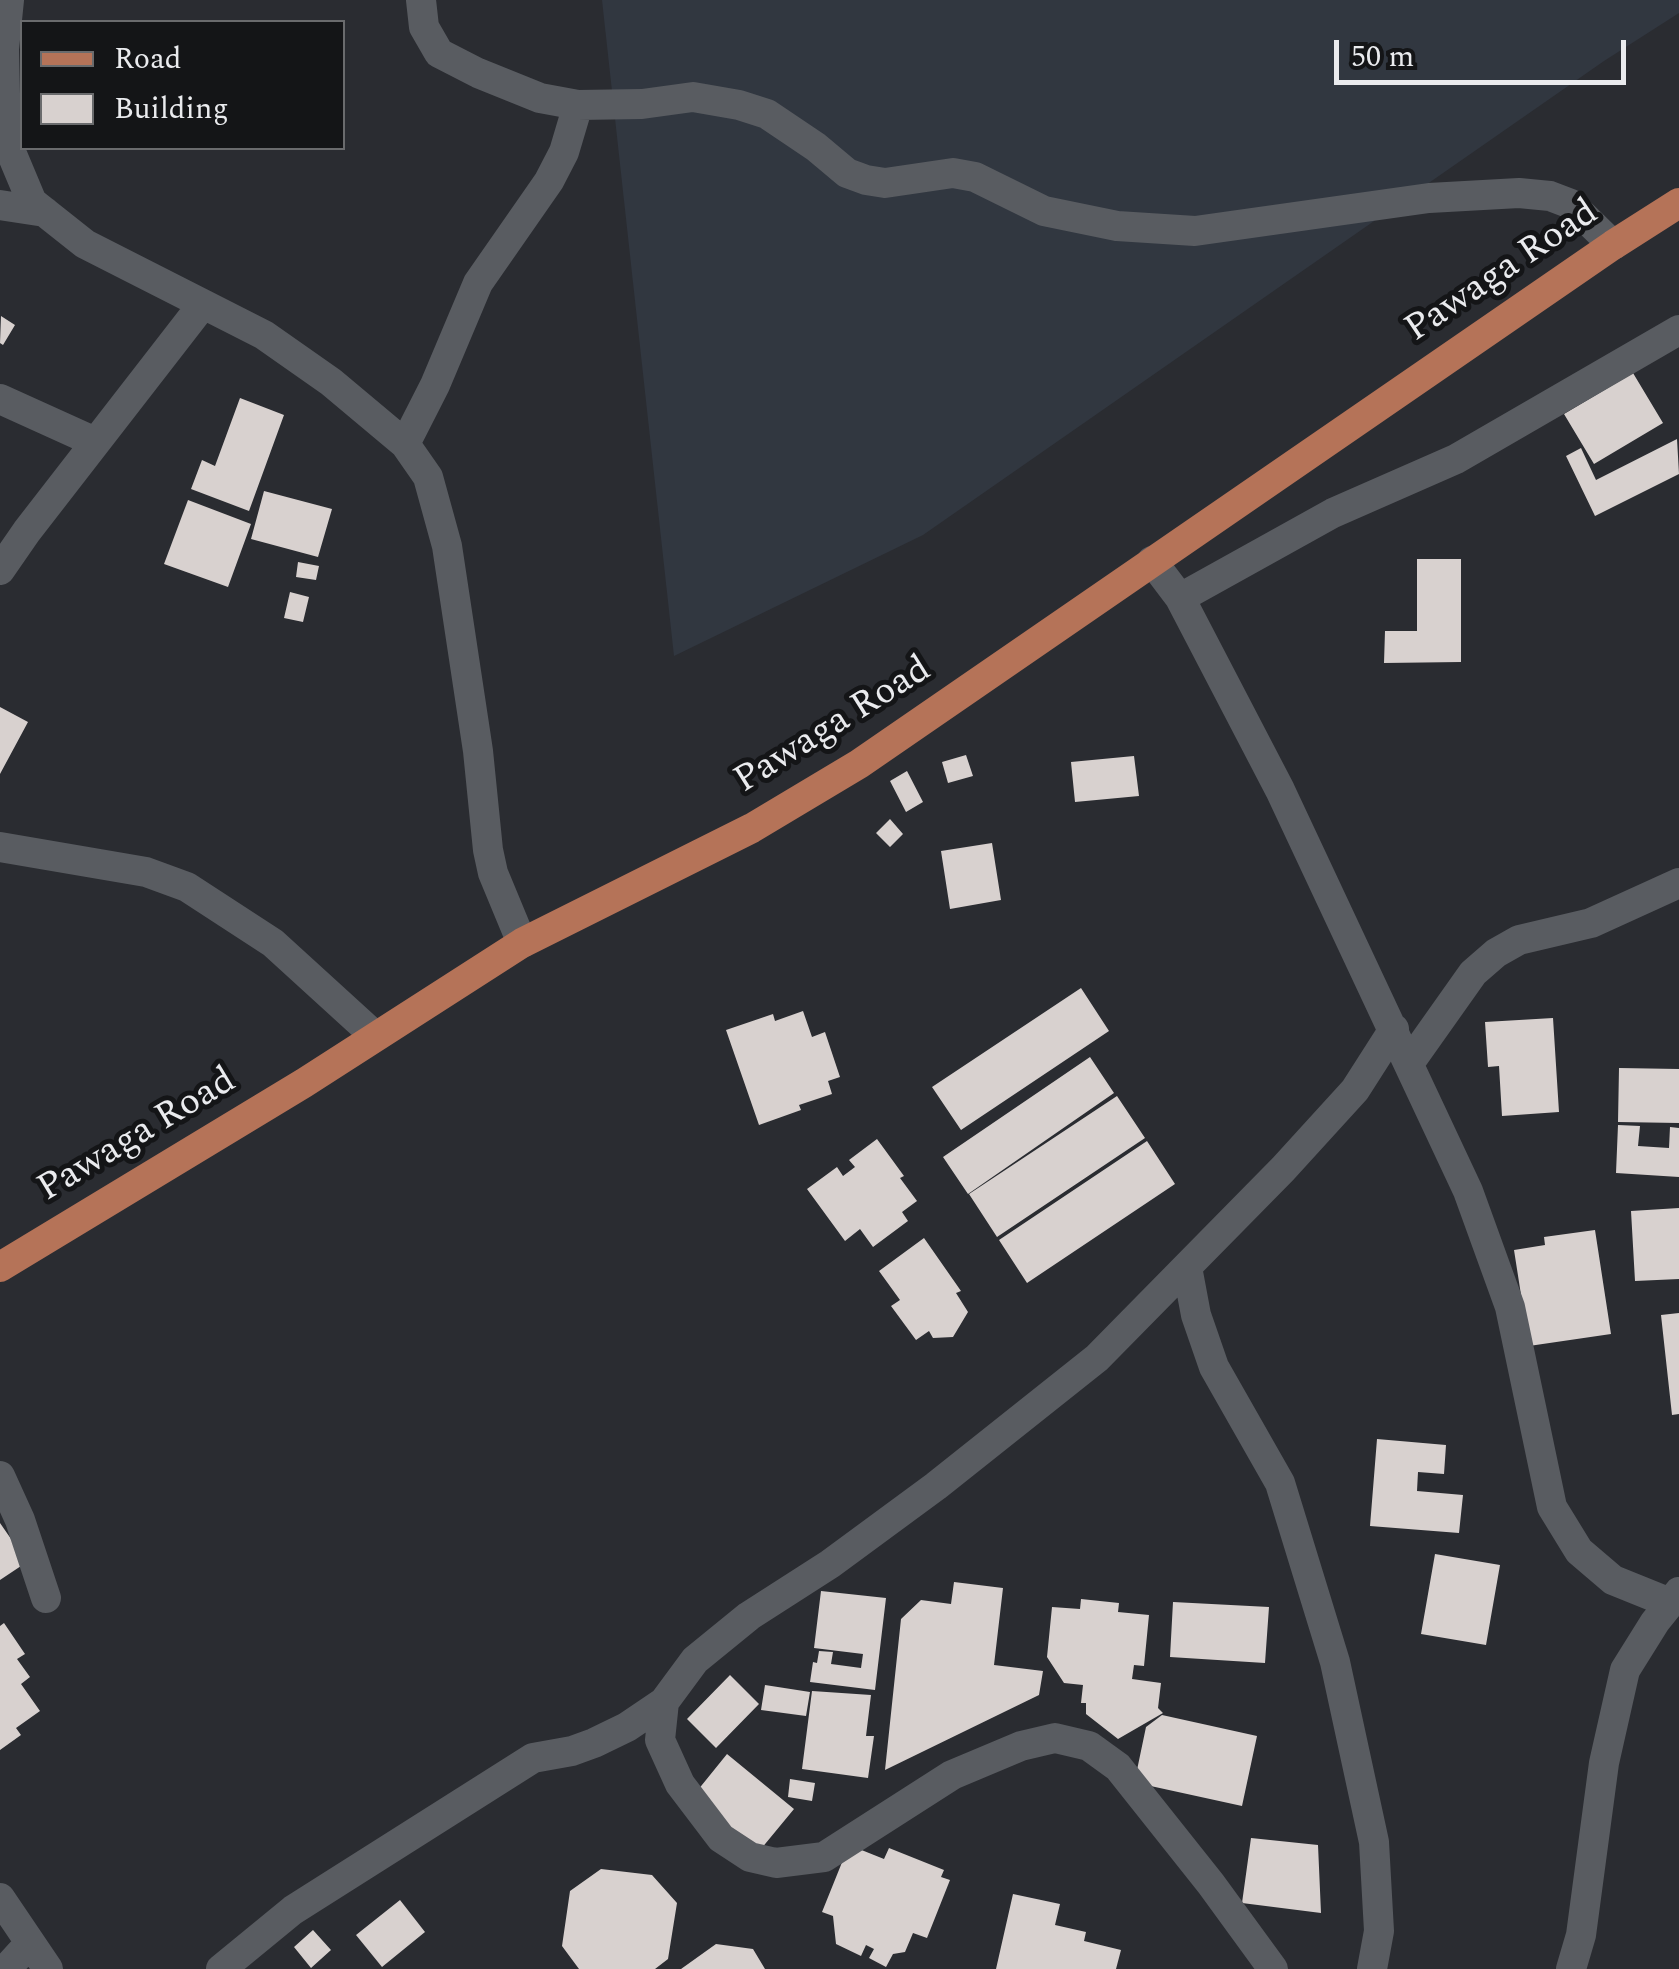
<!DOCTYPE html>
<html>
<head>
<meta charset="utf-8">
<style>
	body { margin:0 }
	#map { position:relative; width:1679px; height:1969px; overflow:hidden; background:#2a2c31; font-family:Spectral,serif }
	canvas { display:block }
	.legend { position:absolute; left:20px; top:20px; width:325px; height:130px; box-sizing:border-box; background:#141517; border:2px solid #6a6b6d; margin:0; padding:12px 18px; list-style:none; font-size:30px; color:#eaebee }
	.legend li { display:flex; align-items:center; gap:20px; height:50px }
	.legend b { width:50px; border:2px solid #6a6b6d }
	.scale { position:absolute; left:1334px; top:40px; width:292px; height:45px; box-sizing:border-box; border:5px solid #eaebee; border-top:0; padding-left:12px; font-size:30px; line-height:35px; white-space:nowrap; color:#eaebee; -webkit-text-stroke:8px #141517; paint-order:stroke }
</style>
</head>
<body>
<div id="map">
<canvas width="1679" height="1969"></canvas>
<ul class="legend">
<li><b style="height:12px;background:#b57358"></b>Road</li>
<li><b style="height:28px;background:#d8d1cf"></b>Building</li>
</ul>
<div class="scale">50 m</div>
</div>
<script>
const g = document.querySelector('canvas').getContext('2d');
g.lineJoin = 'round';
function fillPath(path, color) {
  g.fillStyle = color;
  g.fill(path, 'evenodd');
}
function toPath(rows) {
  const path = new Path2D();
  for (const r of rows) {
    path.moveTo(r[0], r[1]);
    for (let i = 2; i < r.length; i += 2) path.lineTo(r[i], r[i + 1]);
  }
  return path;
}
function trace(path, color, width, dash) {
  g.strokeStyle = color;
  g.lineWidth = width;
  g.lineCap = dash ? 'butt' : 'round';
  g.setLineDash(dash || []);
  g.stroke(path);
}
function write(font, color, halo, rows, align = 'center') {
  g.font = font + ' Spectral,serif';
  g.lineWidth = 10;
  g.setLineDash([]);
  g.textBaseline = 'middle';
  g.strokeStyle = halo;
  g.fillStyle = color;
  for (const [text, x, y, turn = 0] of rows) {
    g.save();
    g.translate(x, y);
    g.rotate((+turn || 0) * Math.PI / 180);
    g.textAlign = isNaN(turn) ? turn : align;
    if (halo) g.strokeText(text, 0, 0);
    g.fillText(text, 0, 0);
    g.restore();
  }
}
fillPath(toPath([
	[602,0,1679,0,1679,13,1604,61,923,535,674,656]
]), '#313740');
fillPath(toPath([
	[1,316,15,325,3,345,0,343],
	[1633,373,1663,423,1594,464,1564,414],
	[240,398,284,415,249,511,191,489,202,460,215,466],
	[1677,439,1679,474,1595,516,1566,456,1581,448,1596,480],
	[264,491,332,509,318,557,251,539],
	[188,500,251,524,228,587,164,564],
	[1417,559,1461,559,1461,662,1384,663,1385,631,1417,631],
	[298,562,319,566,316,580,296,577],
	[290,592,309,597,303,622,284,618],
	[0,707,28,722,0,774],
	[966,755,973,776,948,783,942,762],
	[1134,756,1139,796,1075,802,1071,762],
	[907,771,923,802,906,812,890,781],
	[890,819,903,834,890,847,876,833],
	[992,843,1001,900,950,909,941,851],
	[1081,988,1109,1031,961,1130,932,1087],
	[803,1011,812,1037,825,1032,840,1077,828,1081,832,1094,799,1105,801,1110,759,1125,726,1030,773,1014,775,1021],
	[1553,1018,1559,1112,1502,1116,1499,1066,1488,1067,1485,1022],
	[1090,1057,1114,1093,968,1194,943,1157],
	[1619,1068,1679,1069,1679,1123,1618,1122],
	[1117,1096,1145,1138,997,1237,969,1194],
	[1618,1125,1640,1126,1638,1146,1669,1148,1670,1127,1679,1128,1679,1177,1616,1173],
	[877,1139,904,1176,900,1178,917,1201,902,1212,908,1221,873,1247,860,1229,845,1241,807,1189,837,1167,843,1176,855,1167,849,1160],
	[1147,1141,1175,1184,1027,1283,999,1240],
	[1679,1208,1679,1279,1635,1281,1631,1211],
	[1595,1230,1611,1334,1529,1346,1514,1250,1545,1245,1544,1237],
	[924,1238,961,1291,956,1293,968,1312,953,1337,933,1338,929,1331,916,1340,891,1306,900,1300,879,1271],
	[1679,1313,1679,1414,1672,1415,1661,1315],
	[1377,1439,1446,1445,1444,1474,1418,1472,1417,1491,1463,1495,1459,1533,1370,1526],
	[0,1523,27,1562,0,1580],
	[1435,1554,1500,1565,1486,1645,1421,1634],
	[954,1582,1003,1588,994,1665,1043,1671,1039,1695,885,1770,901,1619,921,1600,951,1604],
	[821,1591,886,1598,875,1690,810,1682,813,1662,817,1663,819,1651,833,1652,831,1664,861,1668,863,1654,814,1648],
	[1081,1599,1119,1603,1118,1612,1149,1615,1144,1666,1134,1665,1132,1679,1161,1683,1158,1708,1163,1713,1118,1739,1086,1714,1086,1703,1081,1703,1083,1685,1064,1683,1047,1657,1052,1607,1080,1609],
	[1173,1602,1269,1607,1265,1663,1170,1657],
	[4,1623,25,1654,17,1659,30,1677,21,1684,40,1711,16,1728,21,1735,0,1750,0,1626],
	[730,1675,759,1704,716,1748,687,1719],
	[765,1685,810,1692,806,1716,761,1710],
	[812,1691,871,1695,866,1736,874,1736,868,1778,802,1769],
	[1162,1715,1257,1736,1242,1806,1146,1785,1137,1770,1146,1727],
	[727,1754,794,1809,756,1855,689,1801],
	[790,1779,815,1783,812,1801,788,1797],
	[1251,1838,1318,1845,1321,1913,1242,1903],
	[849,1845,884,1859,889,1848,944,1870,941,1877,950,1880,927,1938,913,1933,905,1952,893,1954,886,1967,869,1958,874,1949,866,1945,861,1956,836,1944,833,1916,822,1912],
	[601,1869,652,1875,677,1903,668,1959,655,1969,579,1969,562,1946,570,1891],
	[1013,1894,1060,1904,1055,1925,1086,1932,1084,1941,1121,1950,1116,1969,996,1969],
	[400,1900,425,1932,382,1967,356,1935],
	[313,1930,331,1950,311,1968,294,1947],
	[716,1944,753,1949,765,1969,681,1969]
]), '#d8d1cf');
trace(toPath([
	[9,0,4,49,6,140,32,202,85,244,264,335,331,382,405,444,428,477,447,546,478,751,488,850,493,873,522,943],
	[421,0,424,27,439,53,478,73,540,98,578,105,642,104,693,97,739,105,767,114,816,147,847,173,866,180,885,183,953,173,975,177,1044,211,1117,226,1195,231,1429,198,1519,193,1550,196,1571,204,1613,245],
	[0,205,45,212],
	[0,399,95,442],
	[405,444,435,385,478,283,549,181,564,152,578,105],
	[1152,561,1180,598,1280,790,1468,1191,1510,1307,1552,1507,1579,1551,1613,1580,1670,1603],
	[0,570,27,531,203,304],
	[1180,598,1333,513,1456,459,1679,330],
	[0,847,146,872,187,887,273,943,375,1036],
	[1410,1062,1473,973,1496,953,1519,940,1591,923,1679,883],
	[1187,1267,1196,1315,1214,1367,1280,1483,1335,1662,1374,1842,1379,1931,1372,1969],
	[0,1476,20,1520,46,1598],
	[0,1898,48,1969],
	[6,1969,30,1943],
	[221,1969,293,1910,533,1758,572,1751,594,1743,627,1727,664,1702],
	[1273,1969,1211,1884,1118,1767,1089,1746,1055,1738,1021,1746,952,1775,824,1857,776,1863,750,1857,721,1838,680,1784,660,1740,664,1702,695,1660,749,1616,830,1564,936,1486,1097,1358,1283,1169,1355,1090,1394,1029],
	[1571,1969,1581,1935,1604,1763,1625,1670,1655,1622,1679,1592]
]), '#595c61', 30);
trace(toPath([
	[0,1267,304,1083,522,943,752,828,859,764,1613,245,1679,203]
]), '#b57358', 30);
write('38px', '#eaebee', '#141517', [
	["Pawaga Road",1503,273,-34],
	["Pawaga Road",834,727,-32],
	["Pawaga Road",138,1137,-31]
]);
</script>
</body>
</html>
